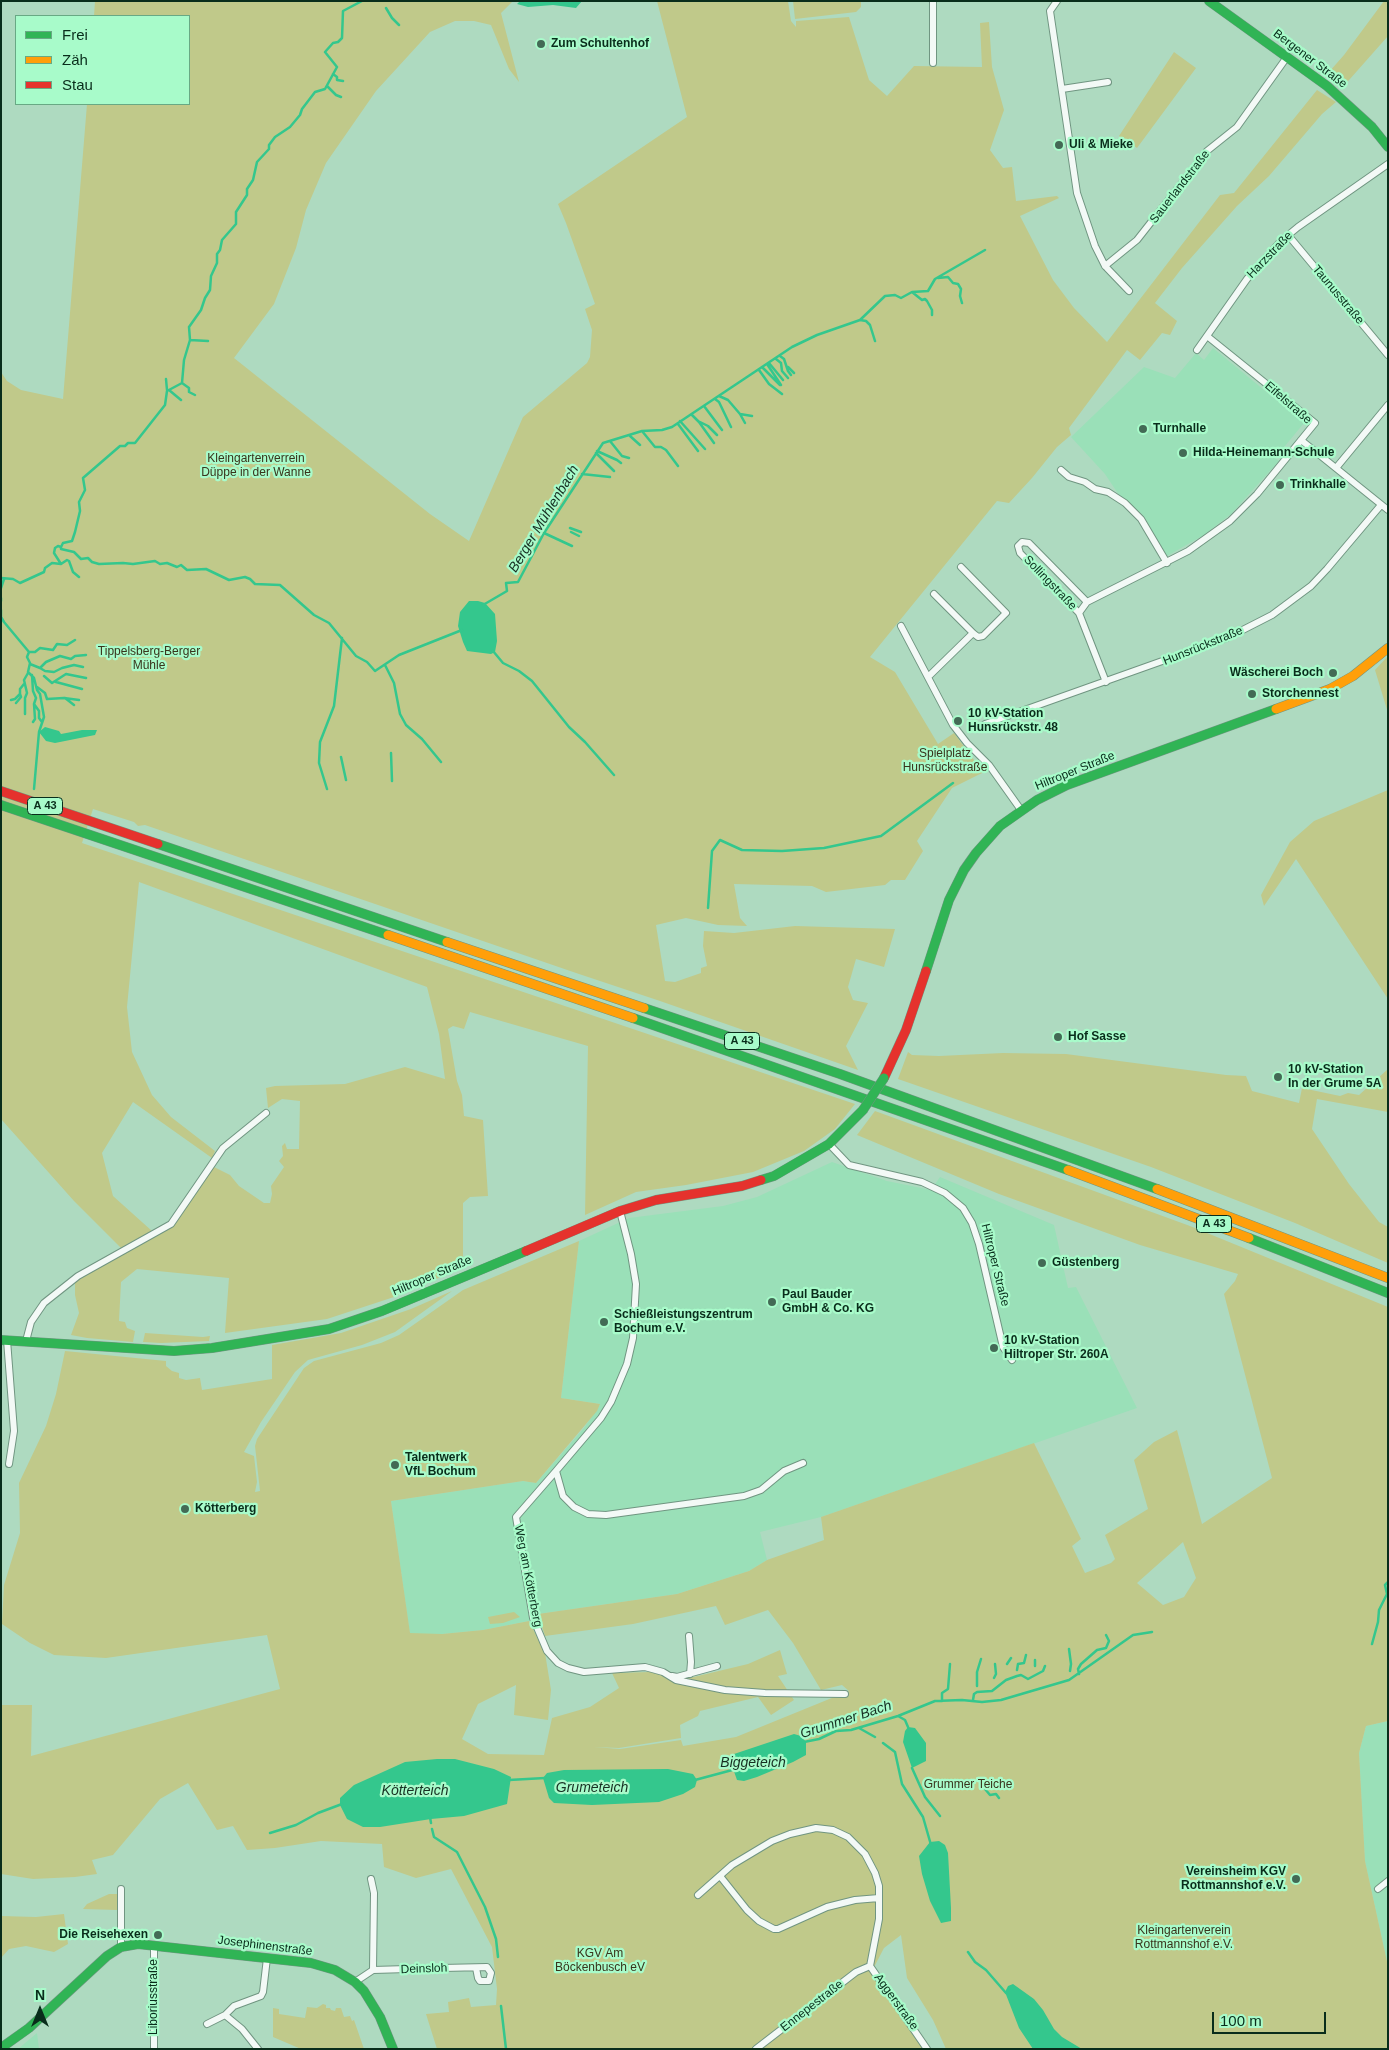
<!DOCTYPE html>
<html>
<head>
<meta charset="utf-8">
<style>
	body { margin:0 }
	#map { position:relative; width:1389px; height:2050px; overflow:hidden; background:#aedac0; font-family:Arial,sans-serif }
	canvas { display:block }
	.frame { position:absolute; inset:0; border:2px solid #092d1b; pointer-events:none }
	.legend { position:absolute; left:15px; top:15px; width:175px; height:90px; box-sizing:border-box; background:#a8fbca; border:1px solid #68a984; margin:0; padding:6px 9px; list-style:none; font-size:15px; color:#092d1b }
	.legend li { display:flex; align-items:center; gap:10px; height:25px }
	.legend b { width:25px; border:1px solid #68a984 }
	.north { position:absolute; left:15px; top:1985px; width:50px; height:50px; -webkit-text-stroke:4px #a8fbca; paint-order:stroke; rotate:0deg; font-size:14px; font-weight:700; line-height:20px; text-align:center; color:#092d1b }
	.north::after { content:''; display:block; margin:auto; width:18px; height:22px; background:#092d1b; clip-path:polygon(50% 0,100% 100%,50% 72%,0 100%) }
	.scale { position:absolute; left:1212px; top:2012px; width:114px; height:22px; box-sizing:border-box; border:2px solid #092d1b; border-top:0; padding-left:6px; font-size:15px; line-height:18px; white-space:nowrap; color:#092d1b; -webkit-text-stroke:4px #a8fbca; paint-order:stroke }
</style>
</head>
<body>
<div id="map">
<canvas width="1389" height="2050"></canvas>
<div class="frame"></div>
<ul class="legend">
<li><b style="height:6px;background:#30b455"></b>Frei</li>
<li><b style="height:6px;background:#ff9f0a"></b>Zäh</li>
<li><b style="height:6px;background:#e5322d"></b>Stau</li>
</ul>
<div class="north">N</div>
<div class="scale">100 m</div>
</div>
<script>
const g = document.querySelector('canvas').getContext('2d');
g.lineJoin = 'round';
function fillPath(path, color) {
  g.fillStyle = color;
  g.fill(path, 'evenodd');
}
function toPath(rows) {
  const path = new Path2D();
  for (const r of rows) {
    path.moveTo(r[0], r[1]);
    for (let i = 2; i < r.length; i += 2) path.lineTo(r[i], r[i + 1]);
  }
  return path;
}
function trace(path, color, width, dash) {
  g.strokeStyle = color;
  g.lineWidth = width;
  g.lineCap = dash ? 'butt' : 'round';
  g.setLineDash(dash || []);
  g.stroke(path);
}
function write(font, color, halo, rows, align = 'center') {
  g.font = font + ' Arial,sans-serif';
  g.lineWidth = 4.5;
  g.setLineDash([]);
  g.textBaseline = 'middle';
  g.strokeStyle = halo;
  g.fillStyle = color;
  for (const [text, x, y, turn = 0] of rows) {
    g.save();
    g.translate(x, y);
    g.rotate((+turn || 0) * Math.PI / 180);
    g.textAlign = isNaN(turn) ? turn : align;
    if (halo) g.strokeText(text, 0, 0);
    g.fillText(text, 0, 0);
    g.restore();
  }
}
fillPath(toPath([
	[1213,348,1304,423,1275,458,1279,461,1231,514,1204,535,1167,556,1143,515,1119,495,1105,474,1071,437,1144,367,1175,378,1196,353,1204,360],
	[832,1162,887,1181,931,1190,940,1177,1054,1225,1068,1288,1076,1287,1137,1408,821,1517,760,1532,767,1560,749,1571,677,1594,538,1614,529,1621,483,1630,442,1634,410,1634,391,1501,523,1481,536,1483,584,1428,600,1404,561,1398,579,1241,629,1218,723,1206,757,1197],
	[1388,1721,1388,1966,1365,1861,1359,1753,1366,1726],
	[37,2033,39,2049,18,2049]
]), '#9ae0b8');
fillPath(toPath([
	[95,1,513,1,501,13,519,82,509,69,491,25,474,21,455,21,430,32,376,91,326,163,306,210,296,248,274,304,234,358,430,514,469,541,523,417,587,363,590,357,592,330,585,309,595,304,566,223,558,204,687,117,657,1,788,1,791,21,796,27,796,21,849,17,869,80,887,96,914,66,982,67,980,23,989,22,992,67,1004,110,990,150,1003,168,1012,167,1016,201,1057,196,1059,198,1020,216,1053,280,1074,308,1107,342,1220,195,1234,193,1317,90,1336,102,1322,114,1269,176,1237,206,1182,268,1155,303,1177,321,1170,335,1162,333,1140,360,1127,350,1069,428,1071,435,1057,447,1032,478,1009,503,997,501,870,657,895,672,938,744,954,733,974,760,986,771,952,788,917,841,923,851,905,880,891,880,885,885,826,892,812,886,734,884,740,918,747,926,718,925,686,918,656,925,665,981,675,982,701,973,701,968,707,966,703,946,704,931,734,933,795,926,895,929,884,967,856,959,848,987,853,1000,868,1003,846,1046,858,1070,660,1001,579,974,145,825,138,826,134,822,93,809,82,843,855,1104,835,1129,804,1151,753,1172,686,1185,636,1192,585,1215,588,1046,470,1012,464,1029,453,1026,448,1029,457,1081,462,1095,464,1116,483,1120,488,1196,470,1197,463,1203,463,1267,457,1267,455,1271,394,1297,327,1319,225,1333,229,1278,137,1269,121,1282,119,1321,125,1322,127,1328,135,1331,133,1342,87,1338,71,1335,79,1313,75,1295,75,1278,118,1255,121,1248,74,1201,1,1119,1,372,7,381,21,390,63,399,87,104,189,104,189,16,94,16],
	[139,882,427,987,439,1034,445,1079,405,1067,345,1084,275,1086,266,1088,268,1108,282,1099,300,1101,299,1149,287,1149,285,1143,282,1146,283,1156,279,1161,284,1167,271,1186,272,1194,270,1203,264,1203,239,1186,230,1175,212,1166,198,1190,173,1224,169,1222,152,1231,113,1196,102,1153,133,1102,212,1158,215,1151,171,1117,152,1095,132,1052,127,1007],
	[793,1,861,1,861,7,856,12,795,19],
	[1384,1,1388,1,1388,36,1342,88,1334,84,1334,76,1329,72,1344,55],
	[1174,52,1196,68,1137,148,1119,136],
	[1388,656,1388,713,1375,670],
	[1388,790,1388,999,1296,859,1264,906,1261,895,1290,842,1314,821],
	[908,1052,912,1055,939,1056,1003,1053,1066,1054,1226,1075,1246,1076,1252,1091,1299,1103,1302,1088,1340,1096,1348,1093,1359,1095,1388,1069,1388,1112,1317,1099,1312,1129,1349,1184,1379,1222,1388,1227,1388,1263,1295,1223,1151,1167,898,1079],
	[875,1111,1190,1226,1388,1307,1388,1721,1366,1726,1359,1753,1365,1861,1388,1966,1388,2049,946,2049,933,2020,907,1978,901,1935,884,1948,871,1973,918,2038,922,2049,437,2049,426,2014,449,2012,448,2002,469,1998,471,2007,496,2005,497,1989,492,1947,451,1869,416,1878,384,1867,382,1844,321,1841,275,1848,247,1850,233,1826,217,1830,188,1783,160,1799,113,1855,92,1860,97,1874,75,1877,33,1879,1,1874,1,1705,32,1705,31,1756,280,1689,267,1635,106,1658,54,1655,30,1643,2,1624,4,1585,20,1533,19,1483,46,1426,56,1394,65,1351,166,1361,166,1366,172,1371,179,1373,179,1378,186,1380,200,1378,202,1390,272,1379,272,1345,341,1333,411,1309,452,1291,395,1332,362,1345,308,1360,295,1372,261,1422,244,1452,254,1456,257,1482,255,1492,260,1491,255,1446,257,1439,304,1368,314,1361,381,1343,399,1335,463,1290,579,1241,561,1398,600,1404,597,1411,536,1483,523,1481,391,1501,410,1633,442,1634,483,1630,529,1621,545,1653,551,1690,548,1720,514,1715,516,1685,478,1704,462,1739,488,1754,544,1755,552,1718,590,1707,619,1688,612,1673,650,1672,681,1680,748,1664,780,1650,787,1674,778,1676,794,1700,771,1715,758,1697,700,1711,698,1716,680,1725,681,1738,619,1748,594,1747,620,1749,681,1740,683,1746,736,1737,849,1691,842,1685,821,1690,793,1643,768,1610,725,1625,716,1606,633,1624,545,1636,538,1614,677,1594,749,1571,767,1560,824,1540,821,1517,1034,1443,1081,1539,1072,1546,1085,1573,1111,1563,1115,1559,1105,1535,1148,1509,1134,1460,1154,1442,1177,1430,1202,1524,1272,1478,1224,1294,1235,1281,1238,1274,1140,1245,999,1194,857,1135],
	[1183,1542,1196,1578,1184,1597,1163,1605,1137,1583],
	[145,1333,203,1337,210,1336,209,1341,161,1343,143,1342],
	[514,1612,520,1617,503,1623,490,1624,488,1617],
	[109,1894,117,1894,117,1910,83,1909,87,1904],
	[64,1914,68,1944,54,1952,26,1946,9,1949,1,1958,1,1916,36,1917],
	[323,2004,326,2005,326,2008,330,2008,331,2010,335,2011,336,2008,341,2008,344,2017,350,2016,352,2021,354,2020,364,2049,301,2049,273,2037,273,2008,279,2009,279,2014,305,2018,307,2007,317,2008]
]), '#c0c98a');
fillPath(toPath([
	[520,1,582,1,576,8,553,5,528,7,517,4],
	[469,601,478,601,485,603,495,614,497,641,495,652,491,654,467,651,463,642,458,626,460,612],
	[45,727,59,731,61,734,82,730,97,730,95,735,55,743,46,741,39,732],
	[908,1727,915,1728,926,1743,926,1761,912,1768,903,1742,905,1731],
	[794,1734,801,1736,806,1742,806,1755,793,1762,757,1777,744,1781,737,1780,730,1760,731,1755],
	[437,1759,455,1759,494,1769,511,1777,507,1804,464,1816,431,1819,380,1827,363,1827,347,1819,340,1805,340,1798,354,1785,405,1762],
	[668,1769,693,1774,697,1780,695,1787,683,1794,659,1802,592,1805,554,1803,549,1798,543,1778,547,1773,564,1770],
	[939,1841,945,1845,948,1853,951,1908,951,1921,941,1923,930,1901,922,1874,919,1856,930,1842],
	[1013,1984,1034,1999,1043,2010,1054,2029,1062,2037,1082,2049,1033,2049,1019,2028,1005,1992,1008,1986]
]), '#34c78d');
trace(toPath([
	[386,8,392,18,399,25],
	[333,74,337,77,337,80,343,81],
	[327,86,336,95,341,97],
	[938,278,948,277,953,283,958,284,961,289,960,296,962,303],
	[912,292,922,300,925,299,927,301,932,310,932,315],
	[860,320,866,321,870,325,875,341],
	[190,340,208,341],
	[780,356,784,359,788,371,791,375],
	[776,359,781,363,782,371,788,378],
	[769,363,783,380],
	[767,364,781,385],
	[762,367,780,385],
	[788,367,794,373],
	[759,370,769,384,782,394],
	[166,379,167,390],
	[182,383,189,388,189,392,195,395],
	[169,390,181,400],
	[719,396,728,400,740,414,752,416],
	[715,399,719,402,731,427],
	[704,406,722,430],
	[740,414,745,423],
	[692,415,699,422,714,443],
	[680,421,705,449],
	[700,422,708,426,717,435],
	[678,424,698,451],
	[642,431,655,447,661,447,666,450,678,466],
	[630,436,640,445],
	[610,441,622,456,629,458],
	[597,451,617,460,621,463],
	[596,453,614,471],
	[582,474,610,477],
	[570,528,581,532],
	[571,532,579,536],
	[544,533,572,546],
	[61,547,61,549,74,552,81,559,88,558,92,562,99,564,123,563,133,564,155,561,160,564,167,563,177,567,181,565,187,570,206,569,229,580,245,577,250,579,255,584,280,585,314,615,329,623,356,656,367,662,375,671,399,655,462,630],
	[61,547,63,543,72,541,75,532,80,511,79,502,85,490,83,478,120,446,125,446,128,443,135,443,165,405,167,391,182,383,184,360,190,340,189,327,201,310,205,298,210,290,211,276,217,263,217,254,220,250,222,240,236,224,236,212,247,195,247,189,253,180,257,162,269,149,269,145,275,137,290,127,300,115,302,109,315,92,325,89,337,67,325,52,333,43,338,42,342,38,343,11,362,1],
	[61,564,67,560,69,561,73,572,79,577],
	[1,578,13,579,20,583,44,572,45,568,52,563,61,564,54,553,55,548,58,546,61,547],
	[1,588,4,579],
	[1,598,1,601],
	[483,605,507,591,506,583,518,582,544,533,603,443,642,431,662,430,672,427,792,347,817,335,860,320,885,296,895,295,901,298,912,292,928,291,935,279,985,250],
	[1,610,1,617,4,622,29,652,27,657,30,663,28,672,34,678,37,690,40,694,44,717,39,732,34,789],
	[493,651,503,663,519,671,532,681,569,727,585,742,614,775],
	[29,652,35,652,40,648,53,650,57,644,67,645,75,640],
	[30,664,40,668,46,662,60,656,71,659,75,656,86,655],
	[385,665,394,683,400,714,406,725,422,739,441,762],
	[40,668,45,671,54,672,62,668,74,665,83,667],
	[32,675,33,691,36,698,34,704,39,711,39,718,42,722],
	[44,676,52,683,66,674,86,678],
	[56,682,82,689],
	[37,687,45,693,47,699,64,698,79,700],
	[65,698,74,705],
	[11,700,15,699,20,694,20,689,24,684],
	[16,703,21,697,20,694],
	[25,714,25,698,27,693,24,680,28,673],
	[33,722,35,719,34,704],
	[391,753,392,781],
	[341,757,346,780],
	[327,789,319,763,320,742,334,706,342,638],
	[708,908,712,851,720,840,742,850,782,851,824,848,881,836,953,783],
	[1372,1644,1378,1622,1379,1610,1387,1594,1385,1585,1388,1582],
	[1069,1649,1071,1664,1070,1671],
	[1035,1660,1035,1666],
	[1007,1664,1011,1658],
	[1017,1670,1018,1664,1024,1663,1026,1655],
	[1079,1674,1078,1669,1081,1664,1097,1650,1106,1648,1109,1641,1106,1635],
	[994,1678,996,1674,995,1664],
	[977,1686,977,1672,981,1659],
	[973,1700,974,1694,977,1692,992,1691,1006,1680,1017,1676,1021,1675,1028,1679,1043,1671,1045,1666],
	[942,1701,942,1693,948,1689,950,1664],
	[898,1716,905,1720,908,1727],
	[859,1728,875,1737],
	[804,1742,819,1739,836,1731,851,1730,898,1716,935,1701,962,1700,982,1702,1001,1700,1069,1680,1133,1635,1152,1632],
	[883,1743,895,1752,902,1784,923,1817,931,1845],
	[912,1768,925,1797,940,1816],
	[509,1780,545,1778],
	[695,1780,736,1769],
	[985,1789,990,1795,996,1794,999,1798],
	[430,1817,431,1823],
	[432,1829,434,1837,457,1852,485,1907,496,1939,498,1957],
	[270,1833,296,1825,318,1813,342,1804],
	[968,1952,975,1962,986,1970,1006,1993],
	[501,2006,506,2049]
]), '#34c78d', 2.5);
const street = toPath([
	[933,1,933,63],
	[1057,1,1050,11,1077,193,1095,246,1105,266,1129,291],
	[1062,89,1108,82],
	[1288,235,1388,355],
	[1105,266,1137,240,1207,151,1237,127,1287,57],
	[1197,350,1247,279,1281,241,1298,227,1388,164],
	[1301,440,1388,510],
	[1336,468,1388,405],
	[1061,470,1069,477,1085,482,1095,489,1108,492,1125,503,1141,519,1167,563],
	[934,594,973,633],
	[1087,602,1029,543,1022,542,1018,546,1020,553,1079,613,1106,682],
	[1079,613,1087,602,1188,551,1230,521,1257,494,1315,423,1207,336],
	[901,626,953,725,967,743,989,765,1021,810],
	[928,677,973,633,978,637,983,636,1006,613,961,567],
	[985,724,1227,638,1272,615,1311,586,1327,569,1381,505],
	[829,1144,849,1165,922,1182,945,1193,963,1208,972,1223,979,1244,1003,1347,1012,1360],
	[620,1211,631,1254,636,1284,633,1338,627,1364,611,1402,601,1418,556,1471,563,1496,574,1507,588,1514,606,1515,744,1496,761,1490,784,1471,803,1463],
	[7,1340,14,1431,9,1464],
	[26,1341,31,1322,44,1303,78,1276,171,1224,223,1148,266,1113],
	[556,1471,516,1517,533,1618,547,1651,558,1663,568,1668,584,1672,645,1667,663,1672,676,1680,725,1690,765,1693,845,1694],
	[689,1636,691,1662,690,1674],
	[672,1676,677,1677,717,1666],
	[720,1876,747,1910,759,1921,774,1929,778,1929,827,1907,855,1900,879,1898],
	[371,1879,374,1893,373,1970],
	[1378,1889,1388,1881],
	[698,1895,732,1865,772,1841,790,1834,816,1828,833,1830,848,1837,865,1854,875,1873,879,1886,879,1919,870,1966,927,2049],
	[154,1945,154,2049],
	[121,1947,121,1889],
	[355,1982,373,1970,442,1968,487,1967,491,1973,489,1981,480,1981,478,1978,476,1968],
	[207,2024,225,2015],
	[258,2049,242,2029,225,2015,234,2006,261,1996,263,1992,267,1958],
	[756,2049,856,1972,870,1966]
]);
const fast = toPath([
	[1209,1,1327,86,1372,127,1388,147],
	[1,805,388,935],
	[158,844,447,942],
	[926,971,949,900,964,870,976,853,1000,826,1037,800,1067,785,1276,709],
	[644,1008,840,1074,1157,1189],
	[633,1018,1068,1170],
	[761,1180,774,1176,829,1144,863,1110],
	[1249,1238,1388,1293],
	[1,1340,174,1351,212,1348,329,1329,382,1311,526,1251],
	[1,2048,29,2028,107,1956,121,1947,138,1944,311,1963,335,1970,355,1982,364,1991,380,2017,393,2049]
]);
const slow = toPath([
	[1276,709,1330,689,1353,676,1388,648],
	[388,935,633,1018],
	[447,942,644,1008],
	[1068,1170,1249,1238],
	[1157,1189,1388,1278]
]);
const jam = toPath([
	[1,791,158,844],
	[884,1078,906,1030,926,971],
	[526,1251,620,1211,656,1200,742,1186,761,1180]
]);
trace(street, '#709581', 8);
trace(fast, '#709581', 10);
trace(slow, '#709581', 10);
trace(jam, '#709581', 10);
trace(street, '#f3f9f6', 6);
trace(fast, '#30b455', 9);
trace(slow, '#ff9f0a', 9);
trace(jam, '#e5322d', 9);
const fastBridge = toPath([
	[863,1110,884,1078]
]);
trace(fastBridge, '#709581', 10, []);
trace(fastBridge, '#30b455', 9);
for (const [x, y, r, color] of [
	[541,44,5,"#436a55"],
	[1059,145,5,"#436a55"],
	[1143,429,5,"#436a55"],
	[1183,453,5,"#436a55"],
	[1280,485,5,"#436a55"],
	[1333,673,5,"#436a55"],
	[1252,694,5,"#436a55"],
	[958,721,5,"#436a55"],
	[1058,1037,5,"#436a55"],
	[1278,1077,5,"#436a55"],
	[1042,1263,5,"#436a55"],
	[772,1302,5,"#436a55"],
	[604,1322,5,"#436a55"],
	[994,1348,5,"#436a55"],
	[395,1465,5,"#436a55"],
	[185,1509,5,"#436a55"],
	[1296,1879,5,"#436a55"],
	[158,1935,5,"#436a55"]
]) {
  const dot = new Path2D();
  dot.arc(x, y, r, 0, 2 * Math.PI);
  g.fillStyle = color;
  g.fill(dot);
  trace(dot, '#a8fbca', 2);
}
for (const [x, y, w] of [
	[45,806,35],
	[742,1041,35],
	[1214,1224,35]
]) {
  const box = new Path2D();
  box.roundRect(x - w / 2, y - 8.5, w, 17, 4);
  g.fillStyle = '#a8fbca';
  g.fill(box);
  trace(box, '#092d1b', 1);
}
write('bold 11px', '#092d1b', null, [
	["A 43",45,806],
	["A 43",742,1041],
	["A 43",1214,1224]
]);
write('bold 12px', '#092d1b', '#a8fbca', [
	["Zum Schultenhof",551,44],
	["Uli & Mieke",1069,145],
	["Turnhalle",1153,429],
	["Hilda-Heinemann-Schule",1193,453],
	["Trinkhalle",1290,485],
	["Wäscherei Boch",1323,673,"right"],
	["Storchennest",1262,694],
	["10 kV-Station",968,714],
	["Hunsrückstr. 48",968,728],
	["Hof Sasse",1068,1037],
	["10 kV-Station",1288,1070],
	["In der Grume 5A",1288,1084],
	["Güstenberg",1052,1263],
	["Paul Bauder",782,1295],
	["GmbH & Co. KG",782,1309],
	["Schießleistungszentrum",614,1315],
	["Bochum e.V.",614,1329],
	["10 kV-Station",1004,1341],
	["Hiltroper Str. 260A",1004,1355],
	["Talentwerk",405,1458],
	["VfL Bochum",405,1472],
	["Kötterberg",195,1509],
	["Vereinsheim KGV",1286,1872,"right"],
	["Rottmannshof e.V.",1286,1886,"right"],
	["Die Reisehexen",148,1935,"right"]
], 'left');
write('12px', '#092d1b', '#a8fbca', [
	["Bergener Straße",1310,59,37],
	["Sauerlandstraße",1180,187,-52],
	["Harzstraße",1270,255,-46],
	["Taunusstraße",1338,295,50],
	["Eifelstraße",1288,403,41],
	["Sollingstraße",1050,583,46],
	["Hunsrückstraße",1203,646,-22],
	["Hiltroper Straße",1075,771,-22],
	["Hiltroper Straße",995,1265,76],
	["Hiltroper Straße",432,1276,-23],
	["Weg am Kötterberg",528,1576,79],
	["Josephinenstraße",265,1946,7],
	["Deinsloh",424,1969,-2],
	["Liboriusstraße",154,1997,-90],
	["Aggerstraße",896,2002,54],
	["Ennepestraße",812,2006,-38]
]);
write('12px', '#39341c', '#a8fbca', [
	["Kleingartenverrein",256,459],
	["Düppe in der Wanne",256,473],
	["Tippelsberg-Berger",149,652],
	["Mühle",149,666],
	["Spielplatz",945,754],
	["Hunsrückstraße",945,768],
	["Grummer Teiche",968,1785],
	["Kleingartenverein",1184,1931],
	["Rottmannshof e.V.",1184,1945],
	["KGV Am",600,1954],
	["Böckenbusch eV",600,1968]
]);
write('italic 14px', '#172f22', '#a8fbca', [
	["Berger Mühlenbach",544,519,-59],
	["Grummer Bach",846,1720,-18],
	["Biggeteich",753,1763],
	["Grumeteich",592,1788],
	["Kötterteich",415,1791]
]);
</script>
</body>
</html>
